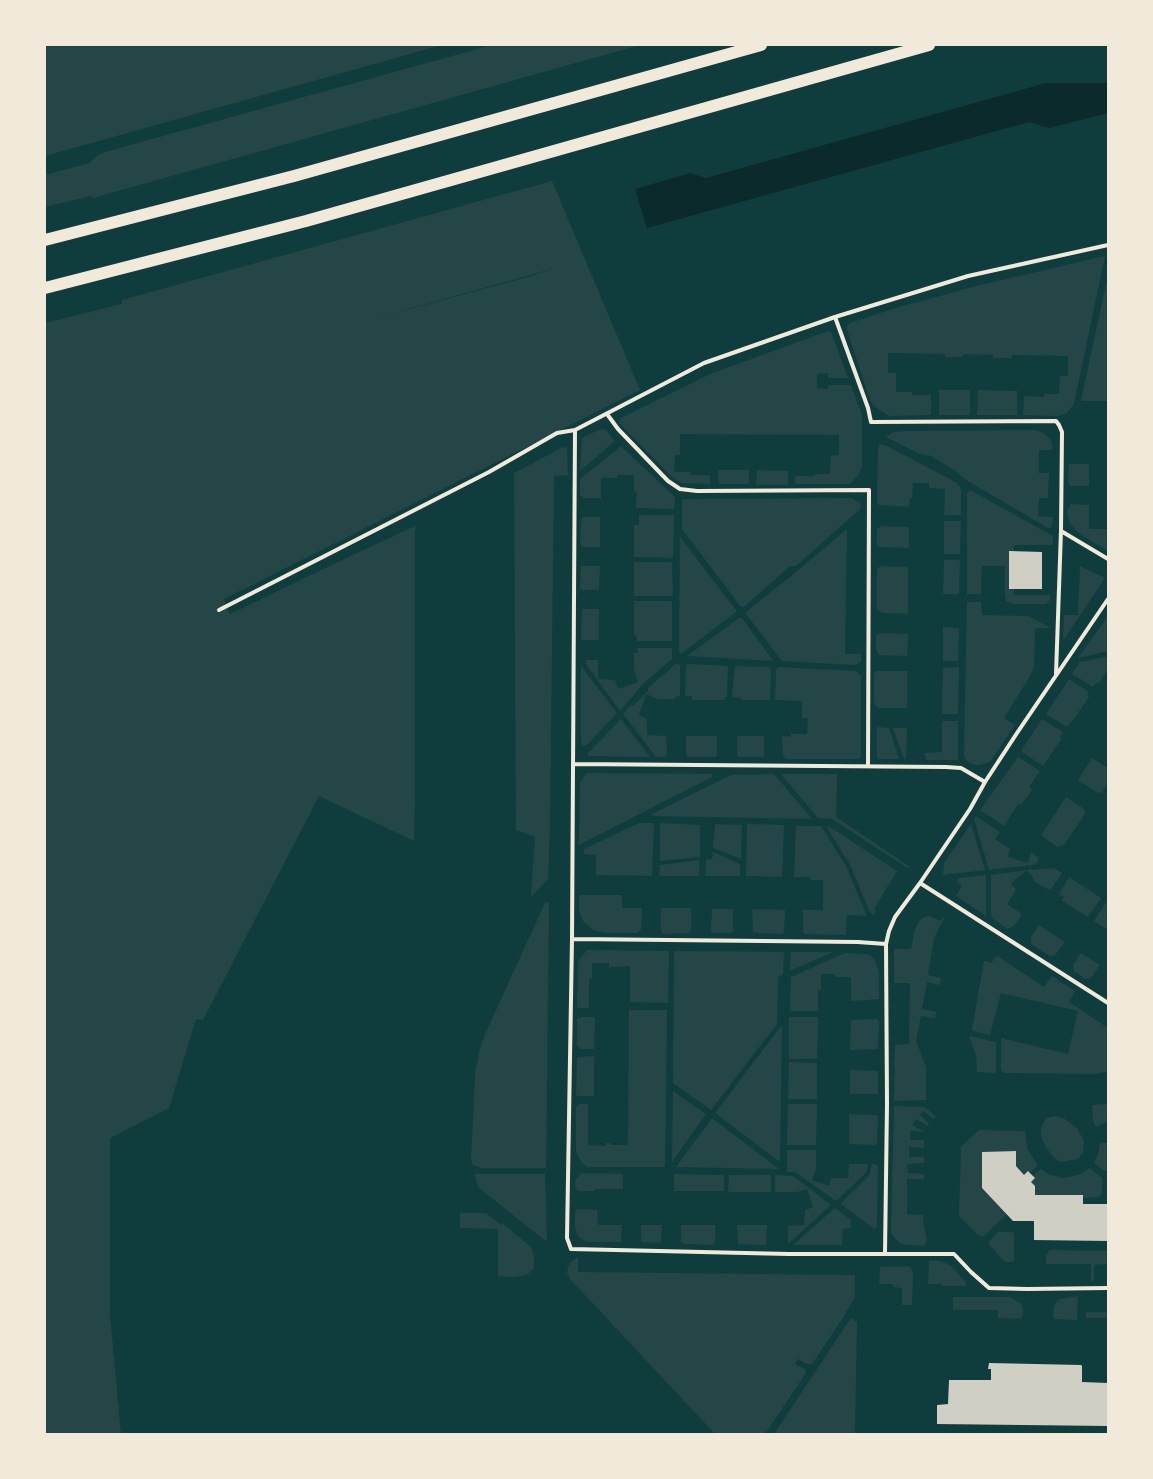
<!DOCTYPE html>
<html>
<head>
<meta charset="utf-8">
<style>
	body { margin:0 }
	#map { position:relative; width:1153px; height:1479px; overflow:hidden; background:#0f3d3e; font-family:Manrope,sans-serif }
	canvas { display:block }
	.frame { position:absolute; inset:0; border:46px solid #f1e9da; pointer-events:none }
</style>
</head>
<body>
<div id="map">
<canvas width="1153" height="1479"></canvas>
<div class="frame"></div>
</div>
<script>
const g = document.querySelector('canvas').getContext('2d');
g.lineJoin = 'round';
function fillPath(path, color) {
  g.fillStyle = color;
  g.fill(path, 'evenodd');
}
function toPath(rows) {
  const path = new Path2D();
  for (const r of rows) {
    path.moveTo(r[0], r[1]);
    for (let i = 2; i < r.length; i += 2) path.lineTo(r[i], r[i + 1]);
  }
  return path;
}
function trace(path, color, width, dash) {
  g.strokeStyle = color;
  g.lineWidth = width;
  g.lineCap = dash ? 'butt' : 'round';
  g.setLineDash(dash || []);
  g.stroke(path);
}
fillPath(toPath([
	[45,45,442,45,45,156],
	[492,45,640,45,93,198,91,196,45,207,45,175,90,163,98,155,105,152],
	[552,181,640,390,224,599,230,614,323,569,415,526,415,795,414,841,319,796,203,1020,196,1019,169,1108,110,1138,110,1316,121,1434,45,1434,45,323,122,304,122,300],
	[552,269,531,276,369,320],
	[1105,256,1074,404,1067,413,1058,416,1023,415,1024,396,1044,397,1044,394,1059,394,1060,376,1068,376,1068,356,1012,355,1012,358,993,358,993,355,963,354,963,357,945,357,945,354,888,353,888,373,896,373,896,392,912,392,912,395,931,395,931,415,889,416,874,406,870,400,847,330,847,326,850,323,889,310,976,286],
	[1108,274,1108,401,1081,401],
	[828,331,831,332,848,378,828,378,828,373,817,374,817,388,828,389,828,385,851,385,862,415,862,467,859,474,850,484,795,484,795,476,814,476,815,474,830,474,831,456,839,455,839,435,680,434,680,455,675,455,674,472,691,472,691,475,710,475,710,484,682,483,672,477,619,423,621,418,710,374],
	[939,390,970,390,970,415,939,415],
	[978,390,1017,391,1017,415,977,415],
	[601,429,606,430,615,441,580,471,582,438],
	[1035,430,1044,433,1050,439,1053,450,1039,450,1039,473,1049,473,1048,498,1039,498,1038,516,1053,517,1052,527,1048,528,966,480,956,471,931,456,920,454,886,437,894,432,904,431],
	[880,444,885,445,957,483,961,489,961,515,944,515,945,489,929,488,929,483,913,483,912,498,910,498,909,507,879,505,877,503,878,448],
	[621,446,675,497,674,509,636,508,637,492,634,491,634,475,617,475,617,478,601,478,601,498,584,498,580,495,580,479],
	[563,447,567,448,568,475,554,476,550,825,548,879,531,897,535,837,516,830,514,473],
	[1071,464,1089,464,1089,486,1071,486,1068,483,1069,465],
	[718,470,749,470,749,484,719,484],
	[757,470,788,471,788,485,756,485],
	[970,490,1053,536,1053,545,1014,545,1010,589,1014,589,1014,595,1050,595,1050,600,1046,604,1013,604,1006,601,1005,596,1005,566,982,566,981,594,967,594,967,493],
	[852,498,860,503,861,507,858,511,796,566,790,566,744,607,741,607,682,529,682,499],
	[1071,504,1089,505,1089,529,1108,529,1108,526,1108,551,1081,535,1073,527,1069,521,1067,510],
	[639,515,674,515,673,556,672,558,634,557,634,525,639,525],
	[583,517,600,517,600,547,583,547,580,544,581,519],
	[944,521,961,521,960,554,944,554],
	[881,526,909,527,909,548,879,547,877,546,877,529],
	[847,529,845,654,861,654,861,661,856,665,782,661,746,614,746,612,790,577],
	[680,537,736,610,736,612,681,654,679,652],
	[944,560,960,560,959,594,943,594],
	[634,562,671,562,672,564,673,594,671,596,634,596],
	[581,566,600,566,599,590,581,590,580,588],
	[881,566,908,567,908,614,883,613,878,611,877,609,877,570,879,567],
	[1080,566,1105,578,1063,641,1064,615,1078,615],
	[634,601,670,601,672,602,672,641,637,641,637,636,634,635],
	[967,602,981,602,982,615,1028,616,1051,628,1035,628,1034,667,1030,676,1004,718,1015,725,990,762,980,765,974,765,967,761,964,756],
	[582,609,599,609,599,640,582,640,581,638],
	[1108,616,1108,651,1078,658],
	[739,618,742,618,773,661,687,656],
	[943,627,959,628,958,661,943,661],
	[879,633,908,634,907,656,879,655,876,650,876,636],
	[637,648,672,648,672,659,643,684,620,711,586,664,586,660,598,660,598,679,615,680,618,689,638,682,634,670,634,653,638,653],
	[1108,656,1108,669,1099,683,1097,682,1093,687,1072,674,1080,662],
	[677,663,680,666,680,696,676,696,675,699,657,699,646,694,639,715,647,719,647,735,666,736,667,754,664,757,656,757,623,714,630,706,634,705,648,691,648,688],
	[688,664,728,666,727,697,725,697,724,700,692,700,692,696,685,696,686,666],
	[581,666,617,713,587,745,583,746,581,742],
	[735,666,770,667,771,670,770,700,741,700,741,698,732,697],
	[778,667,856,671,861,676,861,755,860,758,856,759,786,759,783,756,782,736,791,737,791,734,807,734,808,718,802,718,802,701,775,700,776,670],
	[959,667,958,714,942,714,943,668],
	[878,671,907,671,907,708,879,708,876,706,874,703,874,673],
	[1069,679,1089,692,1087,695,1089,697,1071,723,1070,723,1067,727,1046,714],
	[621,719,650,757,588,756,587,754],
	[1042,719,1063,732,1060,737,1062,738,1043,766,1021,751],
	[942,721,958,721,958,760,926,760,925,753,942,752],
	[877,727,889,728,899,759,879,759,877,757],
	[893,728,907,728,906,759,904,759],
	[686,736,717,736,717,755,715,757,689,757,686,755],
	[737,736,764,736,764,757,740,757,737,755],
	[1018,757,1040,771,1029,787,1032,790,1021,805,1018,804,1004,826,980,810],
	[1092,758,1108,768,1108,783,1102,792,1098,793,1078,780],
	[587,773,591,773,712,774,712,777,579,845,580,782],
	[774,774,812,819,653,816,652,814,731,775],
	[781,774,837,774,836,817,910,867,906,867,832,819,818,818],
	[1066,797,1084,809,1085,814,1064,845,1057,847,1041,835],
	[976,816,1000,832,995,839,1010,849,1008,857,1028,863,1031,852,1039,858,1037,863,1033,865,989,870,974,819],
	[639,823,654,823,652,876,596,875,596,855,584,854,584,849],
	[660,823,700,825,700,857,660,861],
	[715,824,742,825,741,859,713,848],
	[747,824,784,825,782,877,746,876],
	[971,824,985,870,943,875,944,863],
	[796,826,821,826,846,866,867,916,847,915,846,935,805,934,803,932,803,910,823,910,823,880,810,880,810,877,794,877],
	[826,826,830,827,897,871,874,909,876,910,873,916,868,908,850,865],
	[713,852,740,864,740,876,705,876,706,860,712,859],
	[699,860,699,876,659,876,660,865],
	[1054,868,1062,873,1051,889,1050,888,1049,890,1034,881,1034,879,1027,870,1011,883,1016,890,1007,904,1022,914,1014,926,1007,929,993,919,991,915,991,875,1027,870],
	[986,875,986,916,956,896,962,886,957,882,959,878],
	[1069,877,1101,898,1088,917,1061,900,1064,897,1059,894],
	[579,895,622,895,622,908,642,908,641,930,636,933,606,933,593,930,583,921,579,911],
	[1107,901,1108,902,1108,930,1094,921],
	[549,902,546,1168,481,1168,473,1165,471,1159,475,1074,480,1048,486,1032,545,903],
	[661,908,691,908,691,931,689,933,663,934,661,931],
	[712,909,733,909,733,932,730,933,713,933,711,931],
	[752,909,785,910,784,932,782,934,756,933,753,931],
	[929,916,941,921,944,916,945,917,934,938,928,975,941,978,940,985,927,982,922,1009,936,1012,935,1018,921,1016,916,1041,926,1067,926,1100,894,1101,895,1045,909,1044,910,983,894,983,894,949,911,949,915,929,920,920,924,917],
	[1039,925,1065,942,1056,954,1054,955,1050,956,1031,944,1031,937],
	[587,950,669,951,668,1003,630,1002,630,966,611,967,609,968,609,963,592,963,592,979,589,979,589,1008,577,1008,578,961],
	[674,951,784,952,783,974,778,977,777,1024,711,1110,673,1083],
	[791,952,833,952,790,971],
	[845,953,866,954,870,955,874,959,878,969,879,974,879,999,851,1001,851,977,835,977,835,974,821,974,821,990,818,990,818,1011,790,1011,791,977],
	[1081,953,1100,965,1091,978,1089,979,1085,979,1074,971,1073,965],
	[997,956,1044,987,1052,976,1075,991,1069,1002,1108,1028,1108,1072,1093,1074,1003,1073,1001,1070,1001,1038,1068,1054,1078,1011,1001,993,990,1035,973,1031,972,1029,984,961,991,963],
	[629,1010,667,1010,665,1167,587,1167,582,1163,576,1152,576,1107,579,1104,588,1104,588,1145,606,1146,606,1143,610,1143,610,1145,628,1145],
	[581,1017,595,1017,594,1049,581,1049,577,1045,577,1019],
	[789,1017,818,1017,817,1059,789,1059],
	[877,1019,879,1022,878,1049,850,1050,851,1020],
	[781,1026,782,1028,780,1162,715,1113],
	[969,1036,996,1042,996,1073,977,1072,976,1055],
	[594,1056,594,1096,576,1096,577,1058,581,1057],
	[789,1062,817,1063,817,1099,788,1099],
	[850,1070,878,1071,878,1094,850,1094],
	[673,1091,706,1114,672,1162],
	[788,1104,817,1104,816,1145,787,1145],
	[1107,1104,1108,1121,1096,1127,1093,1121,1092,1105],
	[894,1106,924,1107,936,1116,934,1119,923,1111,920,1115,929,1124,928,1126,916,1119,912,1125,925,1132,910,1131,910,1140,924,1140,924,1148,909,1147,909,1157,924,1157,924,1163,907,1164,908,1173,924,1174,924,1179,907,1179,907,1214,923,1215,923,1221,927,1240,925,1245,922,1246,901,1244,892,1235,891,1228],
	[849,1114,877,1115,878,1117,877,1143,875,1145,849,1144],
	[1056,1116,1065,1119,1077,1128,1084,1141,1083,1152,1078,1159,1060,1162,1052,1156,1042,1140,1041,1128,1046,1118],
	[712,1118,779,1169,676,1167],
	[979,1130,1025,1131,1027,1148,1038,1166,1030,1173,1024,1175,1016,1166,1016,1151,982,1152,982,1188,1007,1214,984,1236,979,1236,959,1216,961,1147],
	[1100,1143,1108,1143,1108,1171,1104,1171,1094,1163,1098,1154],
	[787,1150,816,1150,816,1169,812,1180,829,1186,831,1178,848,1178,849,1164,868,1164,866,1173,836,1201,795,1172,787,1172],
	[872,1164,877,1165,878,1168,877,1226,875,1229,840,1204,869,1176],
	[1090,1168,1102,1178,1102,1194,1099,1197,1083,1198,1035,1195,1035,1186,1031,1182,1032,1176,1041,1169,1048,1174,1063,1178,1074,1176,1082,1173],
	[581,1173,623,1174,623,1189,595,1189,594,1191,579,1191,577,1190,575,1185,576,1179],
	[475,1174,545,1174,547,1241,543,1239,478,1187],
	[674,1174,724,1175,724,1191,674,1191],
	[729,1175,771,1175,771,1192,728,1192],
	[775,1175,793,1176,831,1205,788,1244,788,1226,804,1225,805,1210,813,1207,807,1189,797,1192,775,1192],
	[835,1208,851,1220,851,1228,843,1229,842,1245,793,1245],
	[577,1209,597,1210,598,1225,622,1225,621,1242,588,1242,581,1239,577,1235,575,1226,575,1211],
	[460,1213,486,1213,501,1225,502,1223,531,1247,534,1256,534,1268,527,1275,514,1277,498,1276,498,1229,460,1228],
	[641,1225,662,1225,661,1242,659,1243,641,1242],
	[681,1225,715,1225,715,1243,713,1245,684,1244,681,1242],
	[737,1225,767,1225,766,1244,765,1245,738,1244],
	[998,1232,1012,1232,1014,1234,1014,1260,1012,1262,1005,1262,989,1245,989,1242],
	[1050,1250,1108,1251,1108,1264,1094,1265,1094,1281,1091,1281,1091,1264,1046,1264,1046,1255],
	[578,1257,578,1272,855,1275,855,1297,844,1316,812,1364,807,1364,798,1359,795,1364,805,1369,806,1373,765,1434,715,1434,570,1279,567,1273,568,1267,572,1261],
	[929,1260,943,1262,951,1266,965,1281,966,1286,943,1286,941,1284,928,1284],
	[909,1266,913,1272,912,1305,902,1305,902,1288,893,1287,893,1284,879,1284,880,1267],
	[1078,1296,1077,1320,1054,1319,1053,1315,1054,1306,1059,1299],
	[953,1297,1010,1297,1022,1304,1023,1315,1021,1319,998,1318,998,1310,953,1310],
	[1086,1312,1108,1312,1108,1318,1086,1318],
	[851,1318,857,1322,855,1434,774,1434]
]), '#244646');
fillPath(toPath([
	[1046,83,1108,83,1108,113,1049,128,1029,122,647,228,635,189,691,173,706,178]
]), '#0a2a2b');
fillPath(toPath([
	[1009,551,1042,552,1042,589,1009,589],
	[1016,1151,1016,1166,1024,1175,1028,1171,1035,1178,1031,1182,1035,1186,1035,1195,1083,1195,1083,1204,1108,1204,1108,1241,1034,1240,1034,1221,1013,1221,982,1188,982,1152],
	[989,1363,1081,1365,1082,1366,1082,1382,1108,1383,1108,1426,937,1424,937,1405,948,1404,949,1380,991,1380,991,1369,988,1369]
]), '#cfcfc3');
trace(toPath([
	[835,317,868,408,871,422,1056,421,1059,425,1062,432,1061,531,1056,674],
	[607,414,618,429,668,481,680,489,697,491,869,490,868,765],
	[575,430,572,939,567,1238,571,1249,789,1254,954,1254,971,1272,989,1288,1027,1289,1108,1288],
	[1061,531,1108,559],
	[219,610,489,472,557,433,575,430,704,363,835,317,968,276,1108,245],
	[573,764,946,767,961,768,985,782],
	[920,883,1108,1003],
	[572,939,858,942,886,944],
	[885,1253,887,1104,886,944,889,931,895,917,920,883,970,809,985,782,1017,733,1108,599]
]), '#f1e9da', 4);
trace(toPath([
	[45,240,294,176,761,45],
	[45,288,306,221,929,45]
]), '#f1e9da', 12);
</script>
</body>
</html>
